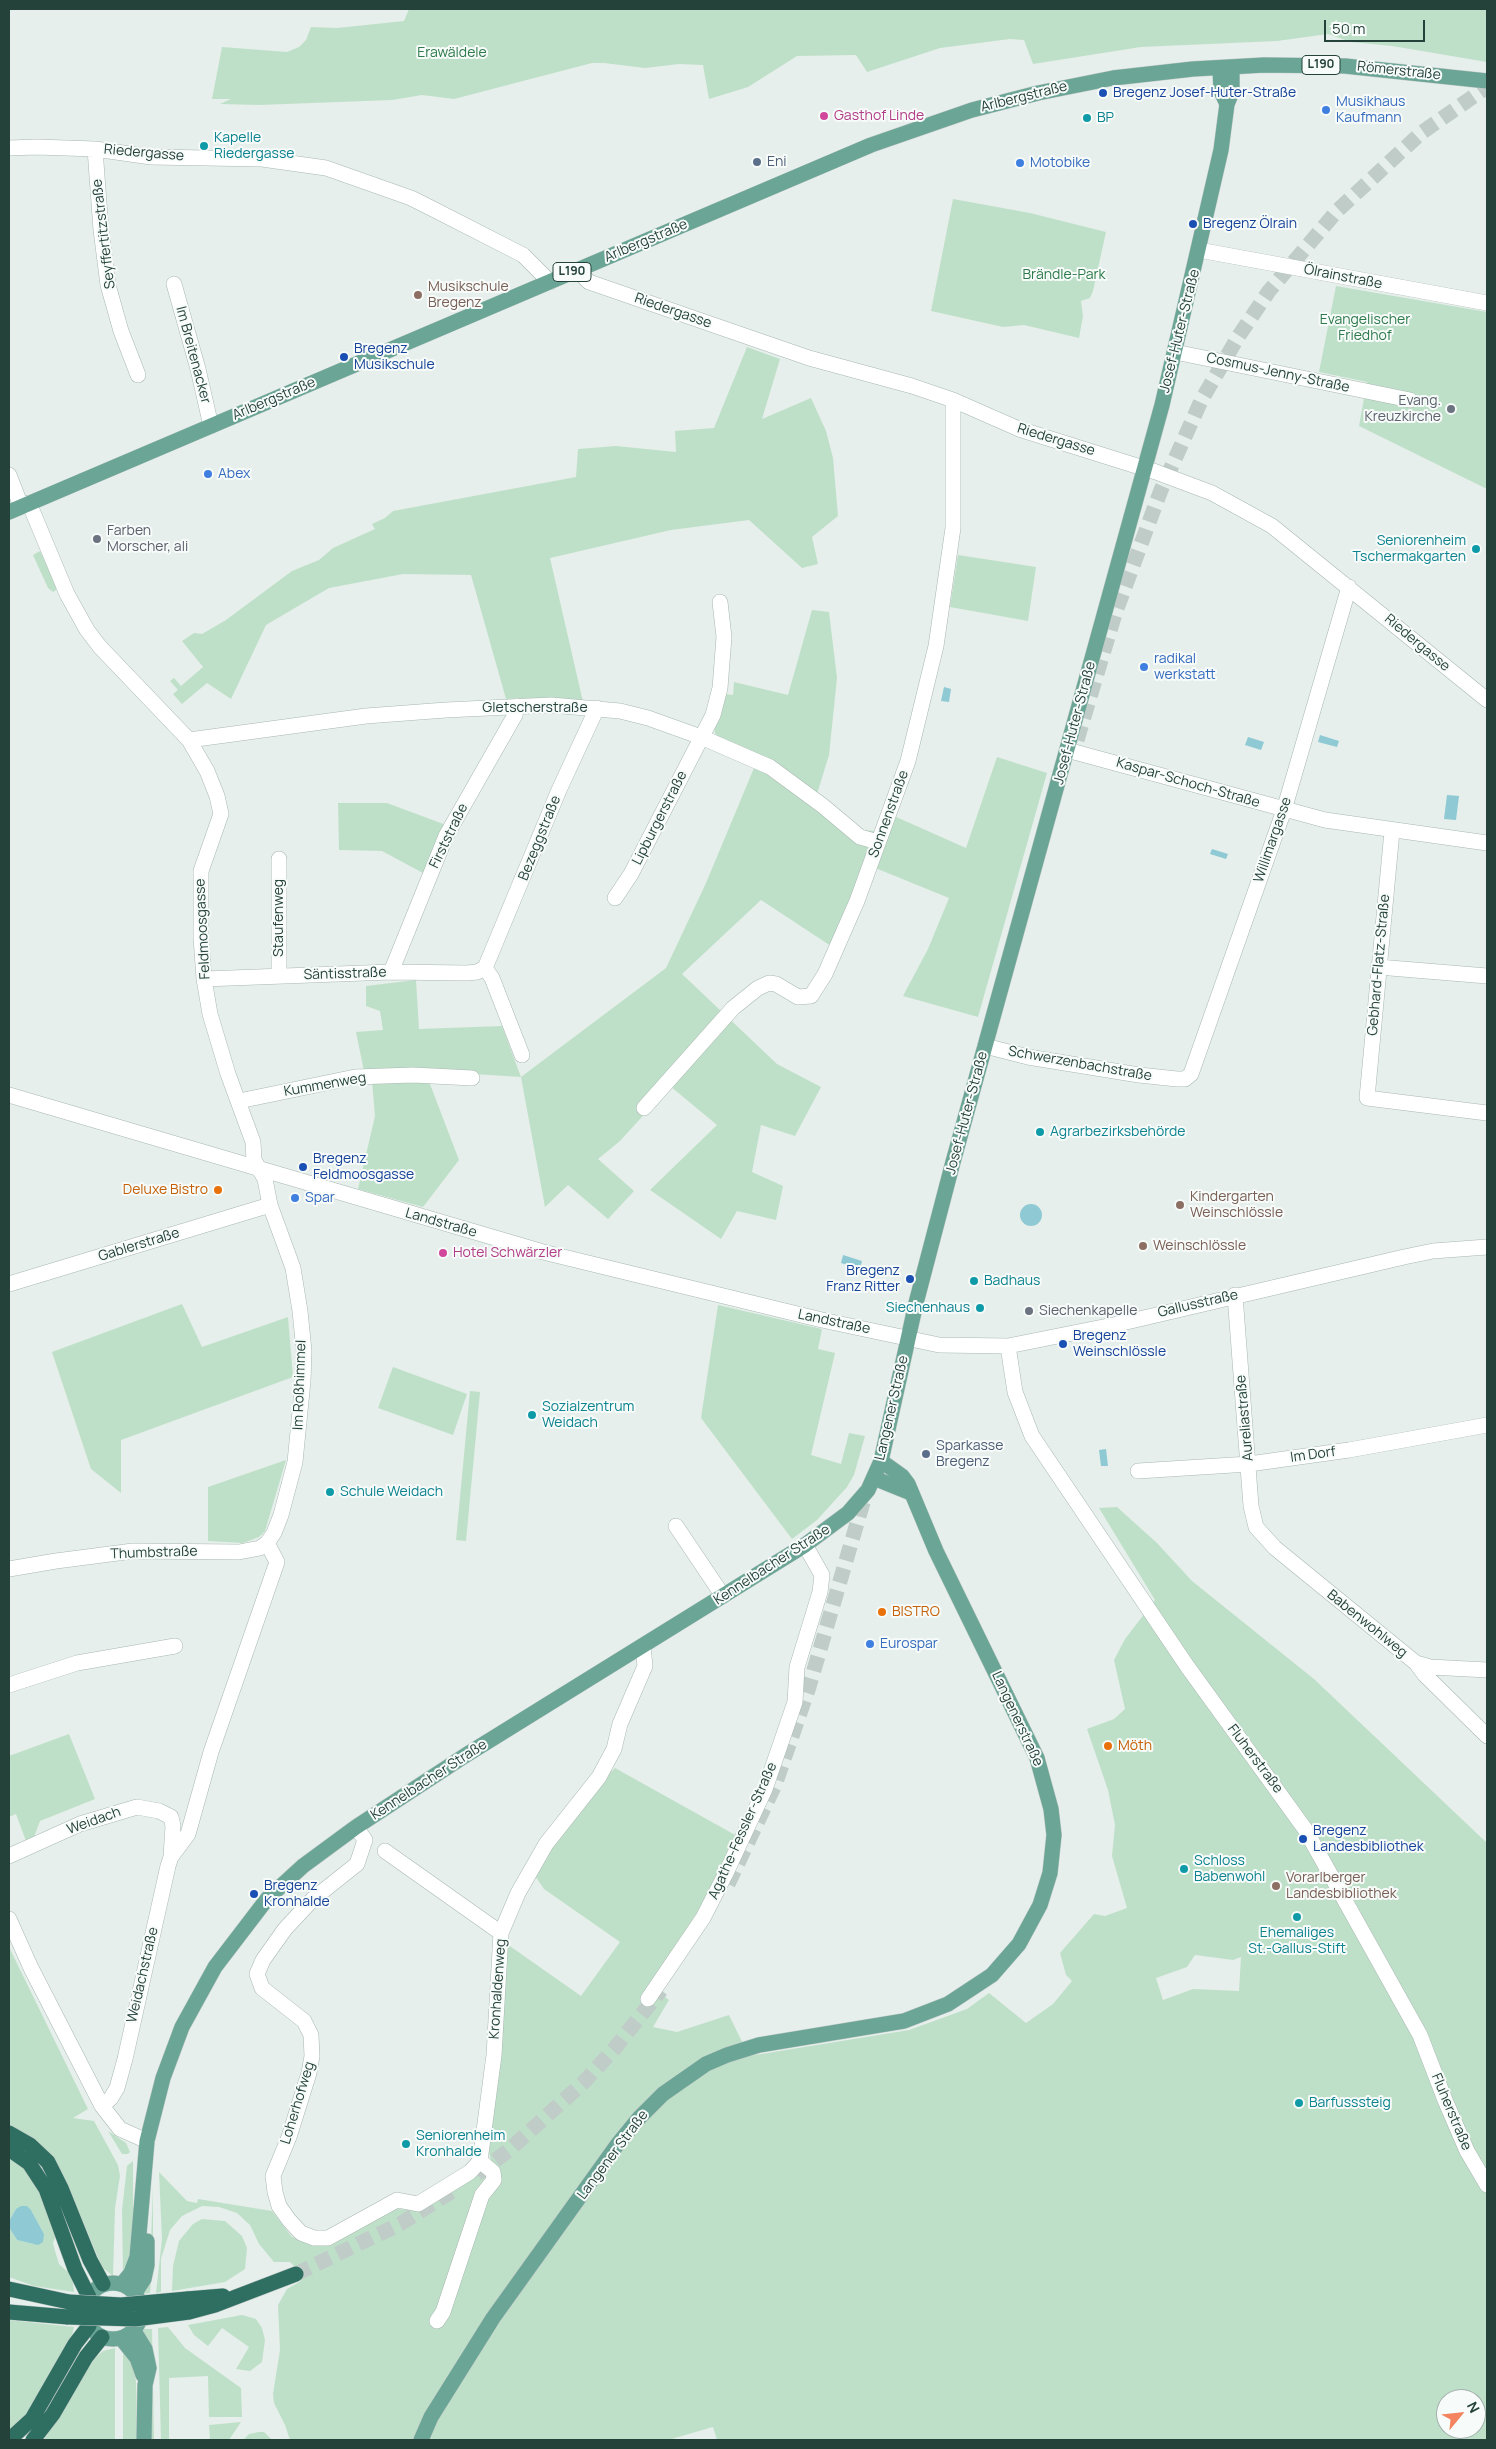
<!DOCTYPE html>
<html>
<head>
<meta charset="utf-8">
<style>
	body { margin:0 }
	#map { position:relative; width:1496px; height:2449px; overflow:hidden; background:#e6efeb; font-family:Manrope,sans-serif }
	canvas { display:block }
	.frame { position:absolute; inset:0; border:10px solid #24423a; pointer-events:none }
	.north { position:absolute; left:1436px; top:2389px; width:50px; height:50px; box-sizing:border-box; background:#f7fbf9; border:1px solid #a3b1ad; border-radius:50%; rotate:62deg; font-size:14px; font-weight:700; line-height:20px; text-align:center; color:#24423a }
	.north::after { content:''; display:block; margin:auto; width:18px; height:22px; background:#f4845f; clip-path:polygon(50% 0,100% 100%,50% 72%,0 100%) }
	.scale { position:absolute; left:1324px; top:20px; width:101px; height:22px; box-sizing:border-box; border:2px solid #24423a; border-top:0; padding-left:6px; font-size:15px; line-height:18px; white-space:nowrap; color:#24423a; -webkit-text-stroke:4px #f7fbf9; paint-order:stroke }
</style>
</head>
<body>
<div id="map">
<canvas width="1496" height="2449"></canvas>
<div class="frame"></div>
<div class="north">N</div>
<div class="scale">50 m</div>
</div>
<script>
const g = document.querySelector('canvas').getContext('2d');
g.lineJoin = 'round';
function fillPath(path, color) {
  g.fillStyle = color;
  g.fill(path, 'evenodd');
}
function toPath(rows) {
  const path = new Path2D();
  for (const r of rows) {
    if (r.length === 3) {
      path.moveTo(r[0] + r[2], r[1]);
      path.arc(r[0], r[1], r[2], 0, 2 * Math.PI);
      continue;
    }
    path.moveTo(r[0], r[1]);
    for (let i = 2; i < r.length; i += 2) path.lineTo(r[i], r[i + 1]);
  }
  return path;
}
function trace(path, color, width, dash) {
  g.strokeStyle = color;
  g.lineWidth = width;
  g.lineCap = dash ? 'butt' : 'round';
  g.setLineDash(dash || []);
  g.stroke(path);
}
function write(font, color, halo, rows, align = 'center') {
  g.font = font + ' Manrope,sans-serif';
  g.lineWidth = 4;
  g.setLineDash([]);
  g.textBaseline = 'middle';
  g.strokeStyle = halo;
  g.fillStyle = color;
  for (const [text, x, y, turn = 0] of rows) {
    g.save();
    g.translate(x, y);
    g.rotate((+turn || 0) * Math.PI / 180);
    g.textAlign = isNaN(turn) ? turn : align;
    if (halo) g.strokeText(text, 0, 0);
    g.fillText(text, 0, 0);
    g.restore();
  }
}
fillPath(toPath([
	[409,9,1487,9,1487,62,1392,46,1351,42,1328,34,1277,41,1141,47,1033,64,1024,40,1010,39,940,48,867,72,856,55,797,56,748,87,709,99,703,65,679,64,645,68,604,63,592,63,454,99,422,95,392,100,259,105,220,104,231,99,212,99,222,47,287,52,299,47,306,40,311,27,337,28,404,21],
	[953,199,1030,213,1106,232,1093,291,1090,298,1081,301,1083,316,1079,338,1024,325,1003,327,931,311],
	[1336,286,1487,312,1487,489,1359,426,1367,382,1319,372],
	[747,347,780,359,762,419,811,398,826,431,833,458,838,516,812,537,818,564,802,568,749,520,671,530,550,558,583,702,552,698,506,699,471,575,403,574,329,588,266,625,231,699,207,683,182,704,173,694,178,690,170,681,174,678,181,686,203,667,182,641,194,633,202,634,226,620,292,571,319,560,333,548,375,529,372,524,385,518,393,511,576,477,578,449,616,446,676,452,675,431,714,428],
	[40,551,56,584,56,590,53,592,48,588,33,555],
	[958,555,1036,567,1028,621,950,607],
	[812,610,829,612,837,678,829,755,817,794,861,830,875,831,885,812,966,848,997,757,1047,773,978,1017,903,996,928,949,949,898,868,865,831,946,761,900,682,974,777,1064,821,1087,795,1136,761,1125,752,1172,783,1186,776,1220,737,1211,721,1239,650,1190,717,1125,670,1086,620,1141,598,1159,634,1191,608,1219,568,1185,545,1207,521,1077,425,1071,459,1160,423,1207,358,1189,375,1116,371,1070,364,1071,356,1032,383,1030,380,1011,366,1006,366,986,416,980,419,1029,502,1026,521,1077,666,968,706,883,759,756,719,738,715,733,714,727,725,694,733,695,734,682,788,695],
	[338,803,387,803,446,825,423,873,382,851,339,850],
	[182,1304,202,1347,288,1317,293,1377,121,1440,121,1493,91,1469,52,1352],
	[718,1305,822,1329,818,1349,835,1353,811,1455,841,1464,849,1433,865,1436,854,1475,847,1487,817,1520,792,1539,701,1418],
	[393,1367,467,1394,453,1435,378,1408],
	[470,1391,480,1392,466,1541,456,1540],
	[286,1460,265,1531,259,1537,243,1543,208,1541,208,1487],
	[1117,1507,1157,1543,1192,1581,1314,1679,1487,1843,1487,2440,717,2440,713,2427,668,2440,290,2440,285,2425,274,2403,273,2394,280,2350,278,2305,287,2289,301,2281,294,2266,290,2262,274,2262,259,2244,250,2225,237,2213,219,2207,202,2206,182,2216,170,2230,161,2259,161,2292,156,2293,162,2239,159,2172,187,2201,197,2203,198,2199,272,2211,292,2237,315,2243,336,2241,396,2209,417,2210,491,2161,487,2143,507,1944,581,1996,620,1942,544,1889,533,1873,592,1791,615,1768,737,1836,703,1903,650,1985,669,2000,653,2027,677,2032,729,2015,749,2056,909,2030,967,2009,989,1993,1026,2023,1053,2004,1072,1981,1066,1975,1060,1953,1094,1914,1105,1916,1127,1908,1112,1856,1115,1825,1108,1790,1087,1729,1114,1719,1125,1709,1114,1660,1125,1639,1155,1600,1099,1508],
	[1195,1955,1233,1960,1241,1957,1239,1991,1193,1989,1163,2000,1156,1978,1187,1967],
	[1446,2399,1476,2399,1476,2429,1446,2429],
	[69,1734,95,1799,40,1821,34,1837,26,1841,16,1814,9,1817,9,1756],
	[9,1947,88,2109,73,2118,94,2121,118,2165,120,2176,115,2208,113,2276,102,2267,72,2195,55,2161,36,2140,9,2125],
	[108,2131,126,2143,130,2152,128,2154,122,2154],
	[9,2139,34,2156,47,2173,89,2280,45,2172,28,2153,9,2142],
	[9,2156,23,2166,39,2188,56,2235,53,2243,55,2251,59,2264,72,2276,74,2292,34,2286,9,2277,9,2223,10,2229,17,2240,34,2244,44,2234,31,2210,16,2209,9,2221],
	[133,2161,133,2246,123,2275,122,2210,127,2166],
	[153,2188,153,2256,150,2293,143,2294,150,2266],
	[202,2219,225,2221,242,2236,247,2248,245,2269,225,2282,172,2291,173,2266,179,2241,193,2224],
	[242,2315,256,2319,262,2328,265,2340,262,2362,250,2371,236,2369,249,2347,222,2328,208,2346,194,2335,188,2325],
	[9,2320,74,2327,71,2339,23,2421,9,2433],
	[168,2327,185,2348,241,2388,242,2417,209,2417,208,2376,169,2378,169,2440,161,2440,158,2328],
	[143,2329,152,2329,154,2440,152,2440,152,2365],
	[115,2348,115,2440,44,2440,94,2359,103,2351],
	[123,2351,132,2363,136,2381,137,2440,123,2440],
	[241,2422,229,2440,210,2440,209,2425],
	[259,2432,264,2432,272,2440,243,2440,249,2434]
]), '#bfe0c8');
fillPath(toPath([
	[944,687,951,689,949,702,941,701],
	[1320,735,1339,741,1337,747,1318,742],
	[1248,737,1264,742,1261,750,1245,745],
	[1447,795,1459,796,1456,820,1444,819],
	[1212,849,1228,854,1226,859,1210,854],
	[1031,1215,11],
	[843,1255,862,1261,860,1269,841,1263],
	[1106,1449,1108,1466,1101,1466,1099,1450],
	[21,2206,27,2206,31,2210,44,2234,43,2242,38,2245,17,2240,10,2229,9,2221,16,2209]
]), '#8ec9d4');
trace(toPath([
	[1077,740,1115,614,1161,490,1201,401,1238,337,1269,291,1337,211,1421,133,1487,87],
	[728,1884,775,1785,809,1687,867,1489],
	[477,2174,509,2150,584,2082,615,2048,661,1990],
	[296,2274,400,2224,454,2190]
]), '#bfccc8', 15, [15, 8]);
const minor = toPath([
	[9,148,37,147,95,149,151,157,262,159,326,168,411,198,431,208,523,255,550,282],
	[95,149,101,230,108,285,121,331,138,375],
	[1199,250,1487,303],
	[577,270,589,282,809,358,912,386,953,400,1019,429,1156,472,1212,493,1272,526,1487,700],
	[174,284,198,369,211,426],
	[1175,352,1410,400],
	[9,475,21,506],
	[189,740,366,716,446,710,551,705,620,711,648,718,701,737,770,767,823,806,860,837,878,842],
	[1067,750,1325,820,1487,843],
	[1392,831,1367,1098,1487,1113],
	[279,859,279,976],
	[615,898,631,874,713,715,720,688,724,637,720,602],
	[1378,967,1487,976],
	[485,968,559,790,597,708],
	[485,968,492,978,522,1055],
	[391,972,446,836,515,715,517,706],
	[204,979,391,972,467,973,477,972,485,968],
	[985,1046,1028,1057,1139,1075,1177,1079,1185,1079,1191,1074,1284,810,1349,587],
	[9,1095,543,1252,822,1320,939,1345,1008,1346,1118,1324,1404,1257,1433,1251,1487,1247],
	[239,1101,355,1077,413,1075,472,1078],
	[644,1108,733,1008,758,988,769,983,776,984,798,997,811,996,825,974,857,901,908,761,936,646,953,528,953,400],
	[9,1284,270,1205],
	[1235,1295,1251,1506,1256,1527,1275,1548,1416,1663,1430,1667,1487,1670],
	[1008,1346,1015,1392,1032,1436,1187,1666,1305,1829,1420,2035,1445,2100,1467,2151,1487,2185],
	[1138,1471,1249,1464,1349,1450,1487,1425],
	[676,1526,723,1596],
	[9,1569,56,1561,133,1551,239,1552,260,1548,267,1543,274,1533,281,1515,295,1462,303,1381,304,1351,300,1311,293,1268,270,1205,265,1179,254,1160,253,1142,228,1074,210,1014,204,979,201,937,201,871,221,814,217,796,207,771,189,740,100,647,87,630,67,594,29,503],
	[1416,1663,1425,1675,1487,1736],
	[9,1685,77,1663,175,1646],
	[356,1827,365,1840,357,1864,313,1899,285,1929,263,1960,257,1974,262,1988,304,2021,311,2035,312,2056,309,2073,289,2137,273,2176,275,2192,279,2206,289,2220,301,2233,314,2238,328,2238,397,2200,418,2204,470,2172,480,2161,494,2055,501,1933,518,1893,546,1844,599,1777,614,1749,620,1724,645,1666,643,1647],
	[385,1851,501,1933],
	[9,1856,80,1824,137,1807,159,1811,171,1817,173,1826,171,1857],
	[9,1919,31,1968,102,2106,120,2129,147,2141],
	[648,1999,703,1918,726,1873,765,1789,795,1702,797,1667,820,1592,822,1575,805,1545],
	[102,2106,111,2098,117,2088,125,2059,168,1866,171,1857,188,1834,211,1752,277,1562,267,1543],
	[437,2321,443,2312,482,2195,494,2180,493,2172,480,2161]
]);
const major = toPath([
	[1220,68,1221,91,1227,104],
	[9,512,871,145,972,110,1038,93,1113,78,1193,69,1264,65,1345,66,1487,81],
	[874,1478,911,1493],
	[113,2311,28],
	[122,2284,131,2273,137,2257,147,2141,163,2078,182,2027,215,1967,267,1899,303,1866,356,1827,466,1755,805,1545,848,1513,868,1490,881,1461,916,1303,953,1162,1162,405,1221,150,1227,104,1232,92,1232,67],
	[135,2293,144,2279,147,2265,147,2241],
	[134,2331,145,2349,149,2368,145,2385,144,2440],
	[121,2338,137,2358,143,2375],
	[421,2440,431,2417,493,2318,617,2145,639,2118,663,2094,706,2064,727,2055,759,2045,904,2021,948,2004,992,1975,1019,1944,1040,1905,1050,1873,1054,1835,1051,1809,1037,1758,936,1551,908,1484,902,1476,881,1461]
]);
const highway = toPath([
	[9,2133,30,2145,48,2162,61,2188,90,2260,103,2284],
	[9,2149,29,2163,46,2189,75,2269,89,2297],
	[9,2289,69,2302],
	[187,2299,223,2296],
	[9,2312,68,2317],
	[189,2312,215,2305,296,2274],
	[9,2440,32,2419,75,2344,89,2326],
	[33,2440,53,2414,86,2357,102,2337]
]);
trace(minor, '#a8b8b2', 16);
trace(major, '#c2cac8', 16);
trace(highway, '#c2cac8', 16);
trace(minor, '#fff', 15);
trace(major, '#6aa596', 15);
trace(highway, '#2f6f62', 15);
const highwayBridge = toPath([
	[69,2302,121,2305,187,2299],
	[68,2317,135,2319,189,2312]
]);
trace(highwayBridge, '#c2cac8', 16, []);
trace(highwayBridge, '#2f6f62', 15);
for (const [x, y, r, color] of [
	[1103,93,5,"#1a4fb4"],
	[1326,110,5,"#3f7fe0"],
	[824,116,5,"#d1479c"],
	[1087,118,5,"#0f9aa8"],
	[204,146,5,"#0f9aa8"],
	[757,162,5,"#5c6f8a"],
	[1020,163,5,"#3f7fe0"],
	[1193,224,5,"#1a4fb4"],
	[418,295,5,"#8d6e63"],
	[344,357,5,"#1a4fb4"],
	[1451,409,5,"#6b7280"],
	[208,474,5,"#3f7fe0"],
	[97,539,5,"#6b7280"],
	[1476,549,5,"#0f9aa8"],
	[1144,667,5,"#3f7fe0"],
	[1040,1132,5,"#0f9aa8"],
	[303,1167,5,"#1a4fb4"],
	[218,1190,5,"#e8710a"],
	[295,1198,5,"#3f7fe0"],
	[1180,1205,5,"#8d6e63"],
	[1143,1246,5,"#8d6e63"],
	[443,1253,5,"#d1479c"],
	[910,1279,5,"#1a4fb4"],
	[974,1281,5,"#0f9aa8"],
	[980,1308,5,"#0f9aa8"],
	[1029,1311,5,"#6b7280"],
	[1063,1344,5,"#1a4fb4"],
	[532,1415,5,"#0f9aa8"],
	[926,1454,5,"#5c6f8a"],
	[330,1492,5,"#0f9aa8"],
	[882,1612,5,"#e8710a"],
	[870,1644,5,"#3f7fe0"],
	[1108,1746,5,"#e8710a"],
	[1303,1839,5,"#1a4fb4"],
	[1184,1869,5,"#0f9aa8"],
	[1276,1886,5,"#8d6e63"],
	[254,1894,5,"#1a4fb4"],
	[1297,1917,5,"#0f9aa8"],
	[1299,2103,5,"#0f9aa8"],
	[406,2144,5,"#0f9aa8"]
]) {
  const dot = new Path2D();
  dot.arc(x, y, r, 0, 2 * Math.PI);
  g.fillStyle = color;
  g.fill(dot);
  trace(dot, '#f7fbf9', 2);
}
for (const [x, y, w] of [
	[1321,65,38],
	[572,272,38]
]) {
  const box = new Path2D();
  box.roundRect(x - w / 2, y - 9.5, w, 19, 4);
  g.fillStyle = '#f7fbf9';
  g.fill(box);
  trace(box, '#24423a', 1);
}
write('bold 12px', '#24423a', null, [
	["L190",1321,65],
	["L190",572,272]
]);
write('14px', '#2d7a4b', '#f7fbf9', [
	["Erawäldele",452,53],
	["Brändle-Park",1064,275],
	["Evangelischer",1365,320],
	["Friedhof",1365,336]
]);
write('14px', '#24423a', '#f7fbf9', [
	["Römerstraße",1399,71,6],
	["Arlbergstraße",1024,97,-14],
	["Riedergasse",144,153,5],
	["Seyffertitzstraße",104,234,-97],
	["Arlbergstraße",646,241,-23],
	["Ölrainstraße",1343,277,11],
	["Riedergasse",673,311,19],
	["Josef-Huter-Straße",1180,331,-76],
	["Im Breitenacker",193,355,75],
	["Cosmus-Jenny-Straße",1278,373,12],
	["Arlbergstraße",274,399,-23],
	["Riedergasse",1056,440,17],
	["Riedergasse",1417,643,40],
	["Gletscherstraße",535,708],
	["Josef-Huter-Straße",1075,723,-75],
	["Kaspar-Schoch-Straße",1188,783,16],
	["Sonnenstraße",889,814,-70],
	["Lipburgerstraße",660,818,-63],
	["Firststraße",449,836,-64],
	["Bezeggstraße",540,838,-68],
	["Willimargasse",1273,840,-71],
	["Staufenweg",279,918,-90],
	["Feldmoosgasse",203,929,-93],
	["Gebhard-Flatz-Straße",1379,965,-85],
	["Säntisstraße",345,974,-2],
	["Schwerzenbachstraße",1080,1064,10],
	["Kummenweg",325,1085,-10],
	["Josef-Huter-Straße",967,1113,-75],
	["Landstraße",441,1223,16],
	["Gablerstraße",139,1245,-17],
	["Gallusstraße",1198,1304,-13],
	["Landstraße",834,1322,12],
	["Im Roßhimmel",300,1385,-88],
	["Langener Straße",892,1408,-77],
	["Aureliastraße",1245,1418,-95],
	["Im Dorf",1313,1455,-8],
	["Thumbstraße",154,1553,-2],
	["Kennelbacher Straße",772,1565,-33],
	["Babenwohlweg",1367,1624,39],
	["Langenerstraße",1017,1719,65],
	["Fluherstraße",1255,1759,53],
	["Kennelbacher Straße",429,1780,-33],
	["Weidach",94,1821,-20],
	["Agathe-Fessler-Straße",743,1831,-66],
	["Weidachstraße",143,1975,-77],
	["Kronhaldenweg",498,1989,-86],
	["Loherhofweg",298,2103,-73],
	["Fluherstraße",1451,2112,67],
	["Langener Straße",613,2155,-53]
]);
write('14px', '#164399', '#f7fbf9', [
	["Bregenz Josef-Huter-Straße",1113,93],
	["Bregenz Ölrain",1203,224],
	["Bregenz",354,349],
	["Musikschule",354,365],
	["Bregenz",313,1159],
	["Feldmoosgasse",313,1175],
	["Bregenz",900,1271,"right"],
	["Franz Ritter",900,1287,"right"],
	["Bregenz",1073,1336],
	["Weinschlössle",1073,1352],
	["Bregenz",1313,1831],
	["Landesbibliothek",1313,1847],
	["Bregenz",264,1886],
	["Kronhalde",264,1902]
], 'left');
write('14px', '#366cbe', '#f7fbf9', [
	["Musikhaus",1336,102],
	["Kaufmann",1336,118],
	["Motobike",1030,163],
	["Abex",218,474],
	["radikal",1154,659],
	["werkstatt",1154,675],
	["Spar",305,1198],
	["Eurospar",880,1644]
], 'left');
write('14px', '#b23c85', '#f7fbf9', [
	["Gasthof Linde",834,116],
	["Hotel Schwärzler",453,1253]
], 'left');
write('14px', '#0d838f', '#f7fbf9', [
	["BP",1097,118],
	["Kapelle",214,138],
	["Riedergasse",214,154],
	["Seniorenheim",1466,541,"right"],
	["Tschermakgarten",1466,557,"right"],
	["Agrarbezirksbehörde",1050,1132],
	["Badhaus",984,1281],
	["Siechenhaus",970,1308,"right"],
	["Sozialzentrum",542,1407],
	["Weidach",542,1423],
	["Schule Weidach",340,1492],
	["Schloss",1194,1861],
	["Babenwohl",1194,1877],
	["Ehemaliges",1297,1933,"center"],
	["St.-Gallus-Stift",1297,1949,"center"],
	["Barfusssteig",1309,2103],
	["Seniorenheim",416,2136],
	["Kronhalde",416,2152]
], 'left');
write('14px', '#4e5e75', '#f7fbf9', [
	["Eni",767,162],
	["Sparkasse",936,1446],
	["Bregenz",936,1462]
], 'left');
write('14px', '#785e54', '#f7fbf9', [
	["Musikschule",428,287],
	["Bregenz",428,303],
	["Kindergarten",1190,1197],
	["Weinschlössle",1190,1213],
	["Weinschlössle",1153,1246],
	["Vorarlberger",1286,1878],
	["Landesbibliothek",1286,1894]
], 'left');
write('14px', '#5b616d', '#f7fbf9', [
	["Evang.",1441,401,"right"],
	["Kreuzkirche",1441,417,"right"],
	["Farben",107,531],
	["Morscher, ali",107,547],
	["Siechenkapelle",1039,1311]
], 'left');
write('14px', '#c56008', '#f7fbf9', [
	["Deluxe Bistro",208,1190,"right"],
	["BISTRO",892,1612],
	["Möth",1118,1746]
], 'left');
</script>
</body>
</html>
